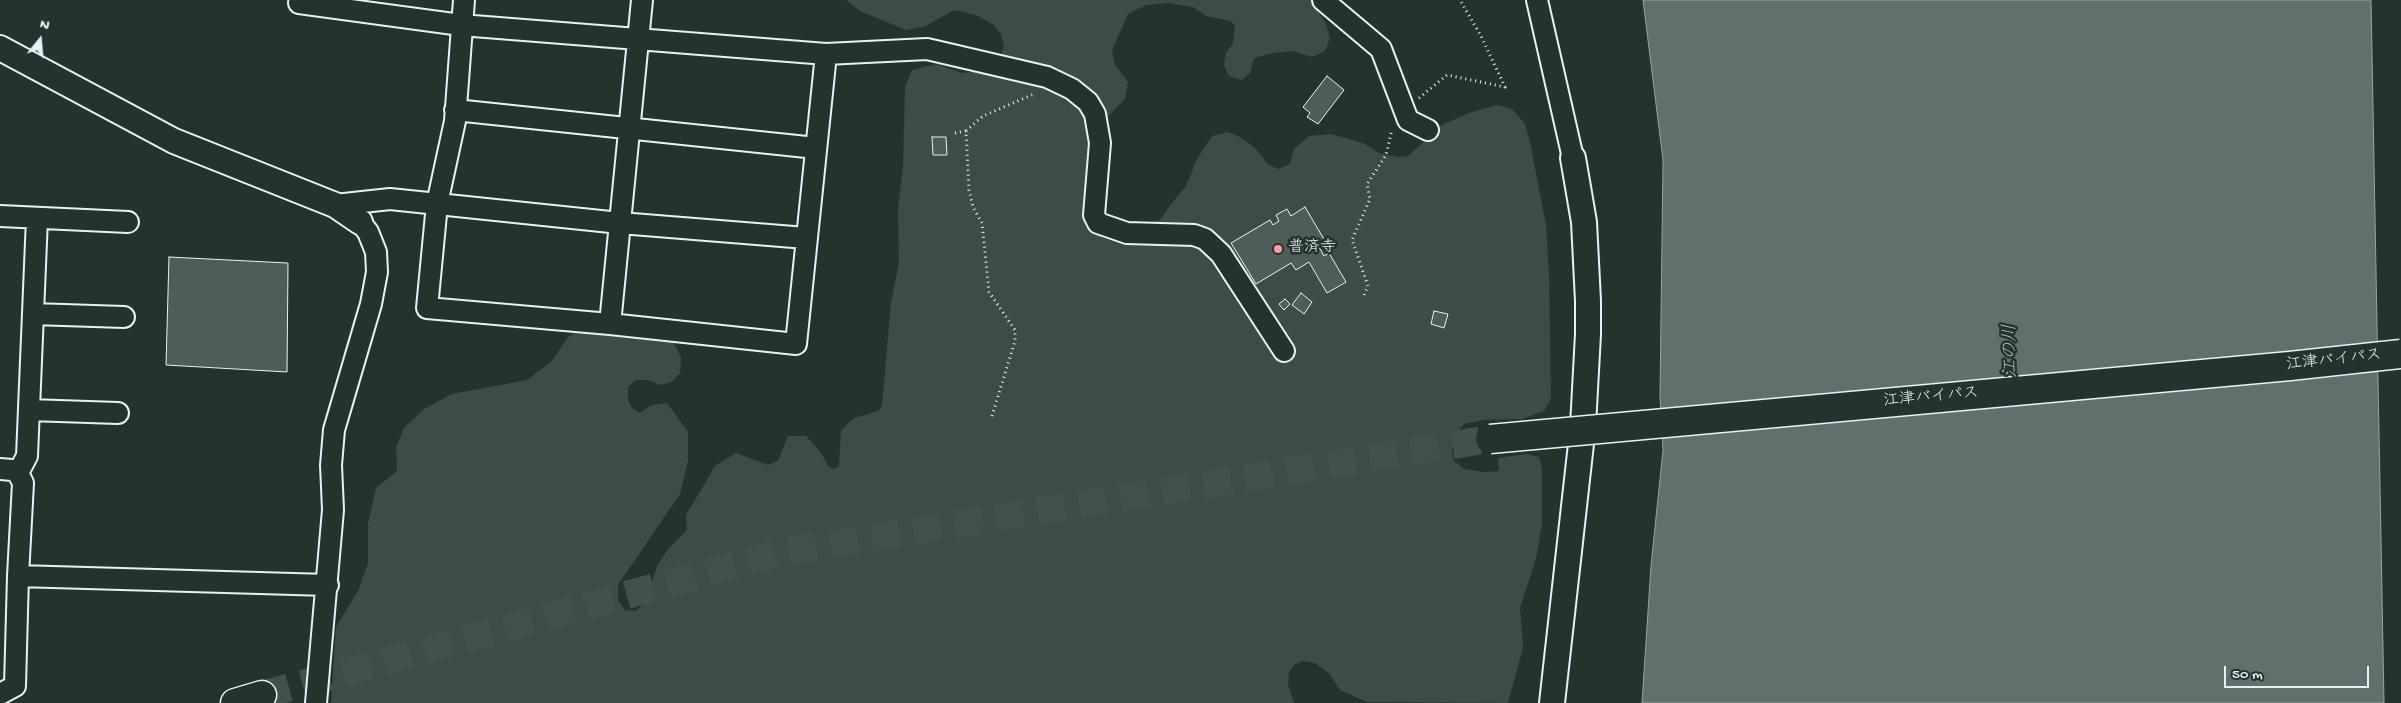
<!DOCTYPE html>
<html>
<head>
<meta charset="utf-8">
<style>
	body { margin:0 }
	#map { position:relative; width:2401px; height:703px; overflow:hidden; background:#26332d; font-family:"Gochi Hand",sans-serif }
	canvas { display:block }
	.north { position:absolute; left:15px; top:15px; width:50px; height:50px; -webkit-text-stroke:4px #26332d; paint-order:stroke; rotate:17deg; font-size:14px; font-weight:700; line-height:20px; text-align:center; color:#e8f1f8 }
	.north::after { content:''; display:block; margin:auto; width:18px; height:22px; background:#e8f1f8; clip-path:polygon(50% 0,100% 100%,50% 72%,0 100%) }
	.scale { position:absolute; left:2224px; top:666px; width:145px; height:22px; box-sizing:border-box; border:2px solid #e8f1f8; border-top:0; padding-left:6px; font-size:15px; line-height:18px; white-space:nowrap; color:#e8f1f8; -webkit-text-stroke:4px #26332d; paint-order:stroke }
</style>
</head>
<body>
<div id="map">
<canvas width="2401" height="703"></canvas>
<div class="north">N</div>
<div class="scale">50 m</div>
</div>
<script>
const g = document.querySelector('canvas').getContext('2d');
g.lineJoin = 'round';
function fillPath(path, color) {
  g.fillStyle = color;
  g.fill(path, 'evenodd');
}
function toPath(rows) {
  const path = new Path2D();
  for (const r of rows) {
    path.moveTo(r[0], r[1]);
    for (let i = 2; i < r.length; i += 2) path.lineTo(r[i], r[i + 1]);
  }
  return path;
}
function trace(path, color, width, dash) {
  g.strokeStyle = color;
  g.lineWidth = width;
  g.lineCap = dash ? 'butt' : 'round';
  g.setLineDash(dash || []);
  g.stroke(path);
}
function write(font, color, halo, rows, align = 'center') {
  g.font = font + ' "Gochi Hand","Klee One",sans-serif';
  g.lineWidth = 5;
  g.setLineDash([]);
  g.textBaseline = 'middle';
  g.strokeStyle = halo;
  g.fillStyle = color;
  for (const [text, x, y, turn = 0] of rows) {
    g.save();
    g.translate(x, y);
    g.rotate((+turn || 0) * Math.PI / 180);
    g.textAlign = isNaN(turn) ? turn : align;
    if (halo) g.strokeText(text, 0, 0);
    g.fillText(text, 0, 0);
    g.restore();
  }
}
fillPath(toPath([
	[846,0,1311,0,1326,24,1330,38,1325,51,1312,57,1293,51,1272,53,1254,58,1250,73,1242,80,1229,76,1224,65,1226,53,1233,43,1235,25,1230,21,1206,16,1193,7,1169,3,1146,5,1128,14,1112,50,1115,65,1128,82,1125,99,1094,131,1084,217,1087,229,1110,241,1161,219,1167,209,1186,186,1197,159,1212,136,1228,132,1242,138,1257,150,1268,164,1278,169,1290,164,1294,149,1309,136,1331,134,1363,143,1379,153,1398,157,1408,156,1442,125,1469,113,1497,105,1512,109,1525,124,1530,142,1546,225,1549,273,1551,398,1544,411,1522,419,1484,420,1464,424,1453,437,1452,453,1454,461,1464,469,1483,472,1499,471,1498,458,1526,454,1539,457,1542,469,1542,523,1536,559,1520,608,1523,647,1508,703,1367,702,1340,690,1329,673,1315,663,1302,661,1294,665,1289,673,1288,684,1294,703,331,703,336,627,358,591,368,563,368,523,376,488,397,471,396,447,404,428,424,409,452,394,527,380,551,362,568,337,584,328,644,332,673,341,681,357,680,373,672,382,661,385,648,380,636,380,628,387,628,400,632,408,640,413,652,405,667,403,688,432,688,461,680,494,618,585,618,600,625,610,635,611,644,604,658,564,668,549,687,530,686,515,715,466,736,453,768,465,778,461,788,436,806,436,822,454,828,466,833,469,839,466,841,430,854,418,878,411,882,406,891,302,899,263,898,209,903,166,905,87,912,70,936,64,962,73,996,69,1004,46,1001,34,994,25,976,15,954,10,924,27,906,30,860,11]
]), '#3e4b47');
const water = toPath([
	[1643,0,2371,0,2384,703,1642,703,1651,566,1663,450,1660,397,1663,160,1643,0]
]);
fillPath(water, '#636f6d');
trace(water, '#98a3a5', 1);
const building = toPath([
	[1327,76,1344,90,1318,124,1307,117,1310,113,1303,107,1327,76],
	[932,137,946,137,947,155,933,155,932,137],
	[1305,207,1325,241,1318,245,1324,256,1329,253,1346,282,1327,293,1309,262,1296,270,1291,263,1256,284,1231,243,1270,220,1273,225,1279,221,1276,215,1287,209,1291,216,1305,207],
	[169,257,288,263,287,372,166,365,169,257],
	[1301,293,1312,302,1304,314,1292,305,1301,293],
	[1285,299,1290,304,1284,310,1279,304,1285,299],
	[1434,311,1448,314,1444,328,1431,324,1434,311]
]);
fillPath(building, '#505c59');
trace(building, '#e8f1f8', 1);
trace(toPath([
	[262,695,783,552,1490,439]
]), '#43504b', 28, [28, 14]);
const minor = toPath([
	[464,0,455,121,437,204,427,308,610,324,796,344,826,54],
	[1323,0,1381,49,1408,120,1428,130],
	[1537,0,1573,158],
	[299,3,461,25,826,54,927,49,1047,77,1072,89,1088,102,1095,114,1100,143,1094,215,1098,223,1127,233,1194,235,1205,239,1221,254,1284,351],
	[455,110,816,148],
	[335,205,390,199,620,223,806,238],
	[0,216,128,222],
	[33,314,124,317],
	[610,324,642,0],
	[29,410,118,413],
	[0,469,12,470,18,473,23,483,18,576,328,585],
	[18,473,27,456,37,218],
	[0,694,15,686,18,576],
	[316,703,333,510,331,465,334,430,371,304,377,272,376,252,368,232,360,222]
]);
const tertiary = toPath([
	[0,48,174,141,335,205,360,222],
	[1552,703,1583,426,1588,334,1588,301,1584,222,1573,158]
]);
const trunk = toPath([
	[235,703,262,695]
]);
trace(minor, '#e8f1f8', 24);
trace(tertiary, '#e8f1f8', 28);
trace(trunk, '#e8f1f8', 31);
trace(toPath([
	[1419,98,1447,75,1505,87,1481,36,1460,0],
	[955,133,966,131],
	[1364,295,1368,286,1352,240,1370,199,1367,184,1386,155,1392,129],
	[992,416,1015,341,1015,330,989,292,982,223,973,207,969,190,966,131,983,116,1034,94]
]), '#e8f1f8', 3, [1, 4]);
trace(minor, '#26332d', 20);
trace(tertiary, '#26332d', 24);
trace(trunk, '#26332d', 28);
const trunkBridge = toPath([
	[1490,439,2290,366,2401,354]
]);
trace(trunkBridge, '#e8f1f8', 31, []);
trace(trunkBridge, '#26332d', 28);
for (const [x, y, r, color] of [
	[1278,249,5,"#ff9aa2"]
]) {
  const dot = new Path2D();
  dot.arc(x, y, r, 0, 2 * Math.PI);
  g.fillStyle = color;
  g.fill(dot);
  trace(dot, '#26332d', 2);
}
write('16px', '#e8f1f8', '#26332d', [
	["普済寺",1288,249]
], 'left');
write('16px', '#e8f1f8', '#26332d', [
	["江津バイパス",2334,361,-6],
	["江津バイパス",1931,398,-5]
]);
write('italic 18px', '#b3bdc0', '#26332d', [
	["江の川",2012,351,-91]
]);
</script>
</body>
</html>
